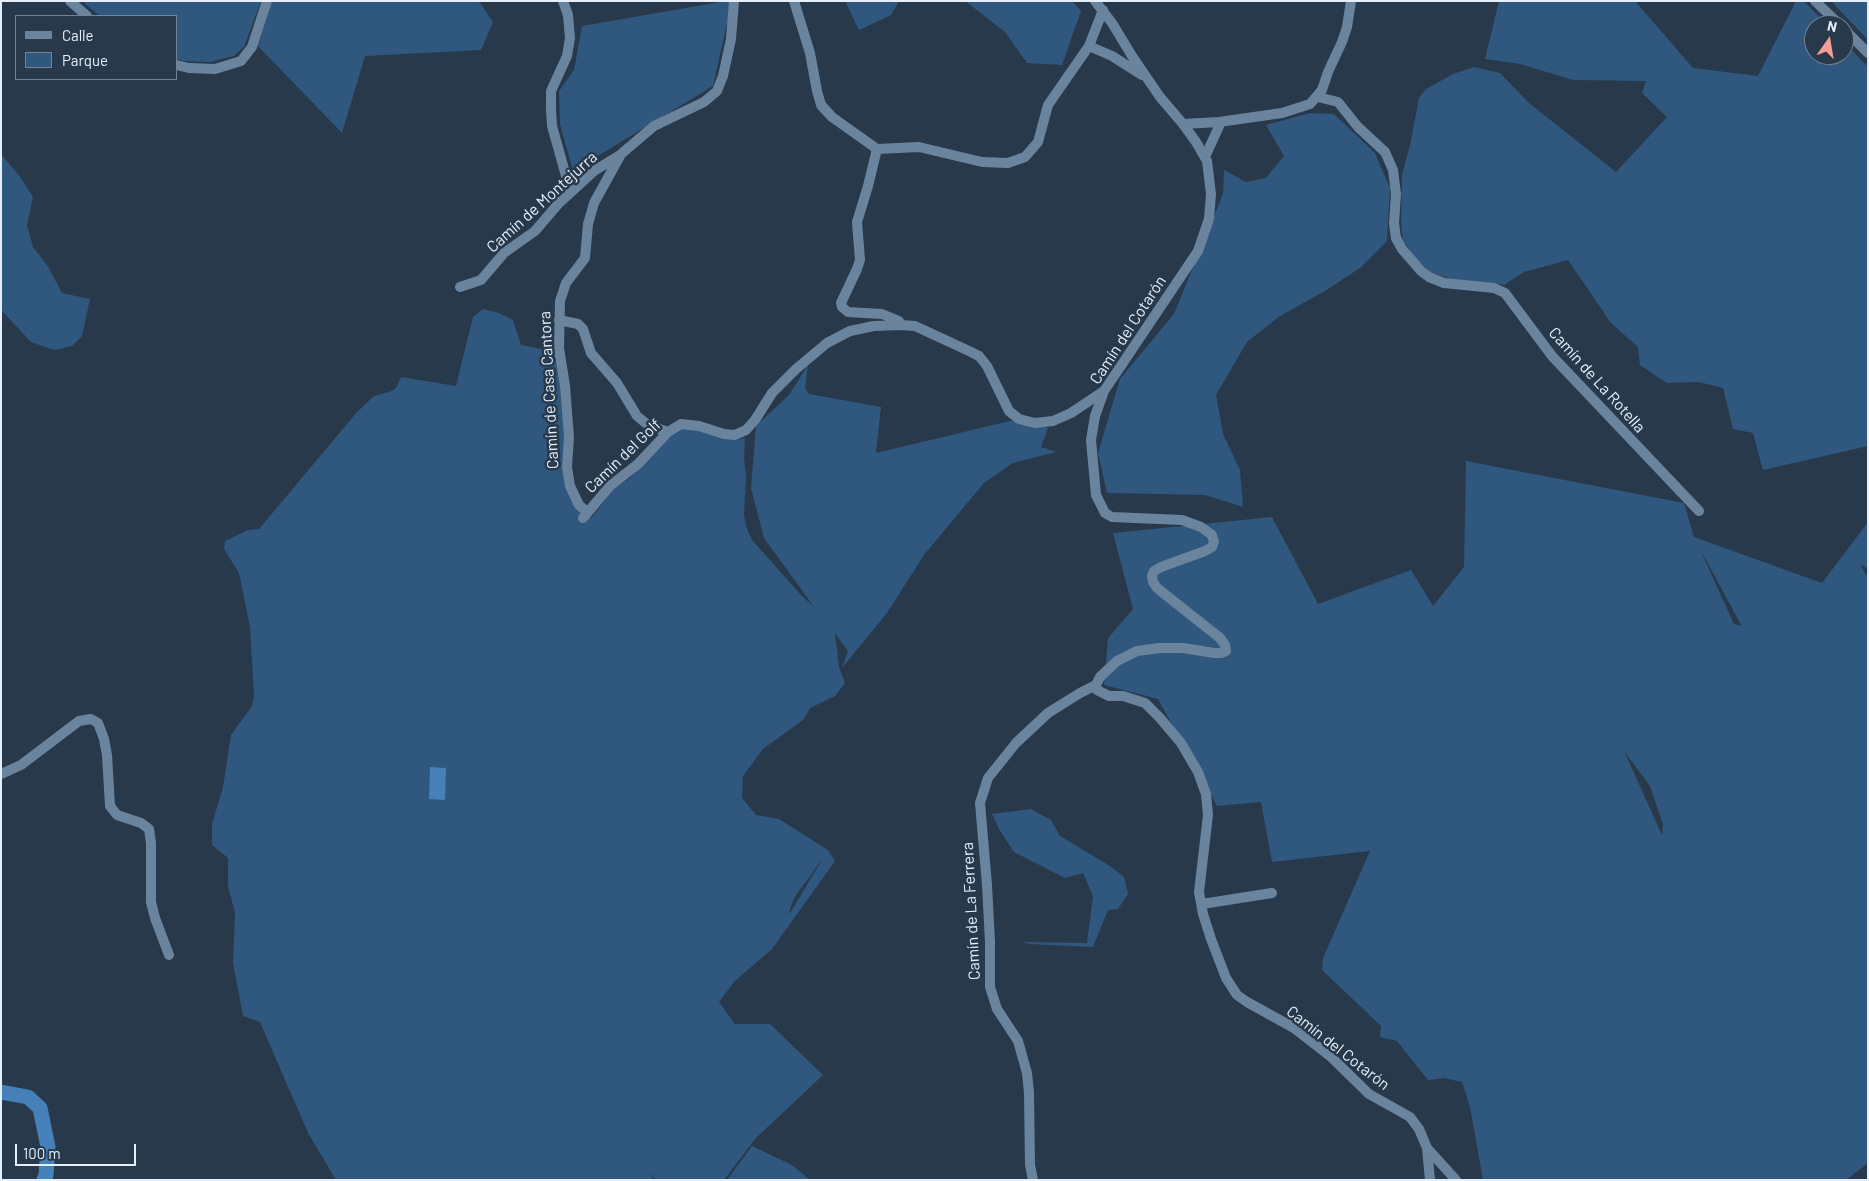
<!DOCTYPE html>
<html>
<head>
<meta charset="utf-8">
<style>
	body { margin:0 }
	#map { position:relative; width:1869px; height:1181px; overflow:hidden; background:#28394b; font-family:Barlow,sans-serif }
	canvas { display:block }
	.frame { position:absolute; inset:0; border:2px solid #e5f0fc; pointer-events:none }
	.legend { position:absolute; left:15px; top:15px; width:162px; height:65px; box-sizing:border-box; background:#28394b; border:1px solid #748292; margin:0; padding:6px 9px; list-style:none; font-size:15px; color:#e5f0fc }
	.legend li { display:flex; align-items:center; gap:10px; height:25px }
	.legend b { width:25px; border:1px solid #748292 }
	.north { position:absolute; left:1804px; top:15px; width:50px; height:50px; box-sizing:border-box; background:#28394b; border:1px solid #748292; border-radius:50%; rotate:13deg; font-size:14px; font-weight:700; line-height:20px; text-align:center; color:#e5f0fc }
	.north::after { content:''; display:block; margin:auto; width:18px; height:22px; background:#f59c94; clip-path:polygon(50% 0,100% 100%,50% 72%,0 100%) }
	.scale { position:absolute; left:15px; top:1144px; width:121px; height:22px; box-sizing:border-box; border:2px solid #e5f0fc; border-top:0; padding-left:6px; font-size:15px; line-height:18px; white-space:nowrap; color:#e5f0fc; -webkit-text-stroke:4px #28394b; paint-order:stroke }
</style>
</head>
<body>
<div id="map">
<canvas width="1869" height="1181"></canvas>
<div class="frame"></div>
<ul class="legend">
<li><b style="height:6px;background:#6b849e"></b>Calle</li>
<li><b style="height:14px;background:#30577d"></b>Parque</li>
</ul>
<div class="north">N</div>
<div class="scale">100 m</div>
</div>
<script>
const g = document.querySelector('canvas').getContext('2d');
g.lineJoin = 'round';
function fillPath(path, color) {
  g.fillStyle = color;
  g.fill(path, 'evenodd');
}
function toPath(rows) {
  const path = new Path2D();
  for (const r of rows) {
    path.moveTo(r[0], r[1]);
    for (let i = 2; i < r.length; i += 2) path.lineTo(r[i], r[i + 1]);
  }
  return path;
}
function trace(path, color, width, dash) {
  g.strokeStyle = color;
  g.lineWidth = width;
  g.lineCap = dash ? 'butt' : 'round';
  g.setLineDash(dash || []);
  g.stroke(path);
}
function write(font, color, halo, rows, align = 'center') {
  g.font = font + ' Barlow,sans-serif';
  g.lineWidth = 5;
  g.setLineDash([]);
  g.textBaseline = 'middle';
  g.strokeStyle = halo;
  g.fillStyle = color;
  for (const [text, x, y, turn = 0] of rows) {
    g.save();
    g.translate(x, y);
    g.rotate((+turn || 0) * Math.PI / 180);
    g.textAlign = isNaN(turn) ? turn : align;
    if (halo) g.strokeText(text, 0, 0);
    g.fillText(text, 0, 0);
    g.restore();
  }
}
fillPath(toPath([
	[82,1,261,1,244,47,234,56,210,62,183,61,176,59,176,16,100,16],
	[272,1,479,1,493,22,481,50,365,56,342,133,258,46],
	[726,1,732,1,713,86,573,171,560,124,559,91,574,70,582,26],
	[845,1,899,1,891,15,859,30],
	[965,1,1072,1,1081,11,1062,65,1027,63,1005,32],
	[1499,1,1635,1,1693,68,1758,76,1796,1,1804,1,1827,25,1814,25,1814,55,1844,55,1844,42,1868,67,1868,446,1763,470,1753,433,1733,429,1723,388,1699,382,1667,383,1640,365,1638,347,1611,323,1568,260,1524,272,1504,285,1451,279,1430,272,1415,258,1403,240,1401,223,1402,175,1410,145,1419,98,1426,89,1453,74,1474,67,1500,73,1529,103,1616,172,1667,117,1642,93,1646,81,1573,80,1520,64,1485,59],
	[1831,1,1868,1,1868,40],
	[1310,113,1334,114,1375,153,1390,188,1387,241,1360,268,1325,291,1280,316,1247,342,1216,395,1223,434,1240,470,1243,507,1205,495,1107,493,1098,453,1120,379,1174,314,1223,194,1224,170,1246,182,1266,178,1284,156,1266,125],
	[2,155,21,178,33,197,27,225,33,247,47,265,62,293,90,299,82,336,72,346,54,350,31,342,1,310],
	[483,309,499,313,513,320,521,345,557,352,565,437,578,507,583,518,592,517,613,490,631,477,678,429,689,427,736,440,745,438,744,457,746,478,744,514,746,526,752,540,801,595,814,607,764,538,751,488,756,426,789,395,808,365,805,388,809,394,881,407,876,453,1014,420,1048,428,1041,447,1056,452,1013,463,984,483,924,555,887,613,842,668,848,651,835,633,839,667,845,683,835,696,810,708,803,720,763,749,743,776,742,798,756,815,779,819,828,850,835,861,772,949,734,982,719,1002,735,1024,770,1024,823,1075,755,1139,724,1180,657,1180,648,1172,655,1180,336,1180,308,1133,260,1022,243,1016,233,963,235,913,228,886,228,858,212,845,212,824,223,787,231,735,252,706,254,695,250,627,239,573,224,549,225,541,248,530,259,529,357,412,374,396,392,391,396,388,401,377,456,386,473,317],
	[823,858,790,913,789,913,794,898],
	[1466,461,1684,503,1694,537,1822,583,1868,522,1868,569,1860,564,1868,578,1868,1163,1846,1180,1483,1180,1470,1107,1462,1082,1444,1078,1428,1080,1397,1041,1380,1037,1381,1026,1322,970,1323,958,1370,851,1272,862,1261,802,1217,806,1158,699,1104,685,1108,638,1133,609,1113,533,1272,517,1318,604,1411,570,1433,606,1464,567],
	[1699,547,1741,625,1741,626,1734,624],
	[1624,751,1650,786,1663,824,1662,835],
	[1031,809,1051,820,1060,836,1110,866,1124,877,1128,894,1118,909,1108,910,1093,947,1030,944,1021,942,1087,943,1093,896,1083,873,1065,878,1014,852,999,829,992,814],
	[752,1146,792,1165,810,1180,727,1180]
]), '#30577d');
fillPath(toPath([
	[430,767,446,768,445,800,429,799]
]), '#4580b9');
trace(toPath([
	[1,1092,28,1097,40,1108,48,1147,46,1175,44,1180]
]), '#4580b9', 15);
trace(toPath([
	[70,1,87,16],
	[563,1,568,15,570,38,567,56,551,91,551,109,552,126,566,176,567,196],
	[794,1,810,53,817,91,821,105,832,117,877,149,919,147,982,162,1008,163,1025,157,1038,142,1048,105,1089,46,1112,56,1142,75],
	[1095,1,1112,23,1132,56,1160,97,1183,124,1196,142,1207,161,1211,194,1209,219,1198,251,1104,391,1095,416,1091,440,1096,495,1105,513,1112,517,1182,520,1201,527,1212,535,1214,542,1212,547,1205,551,1161,567,1154,571,1152,576,1153,582,1157,588,1220,638,1225,645,1226,651,1221,653,1214,653,1183,648,1160,648,1137,651,1117,661,1100,677,1096,685,1097,690,1109,696,1123,696,1145,703,1160,718,1181,743,1198,772,1206,794,1208,815,1199,892,1203,914,1211,939,1226,978,1237,995,1247,1002,1294,1028,1330,1056,1369,1094,1410,1117,1419,1129,1427,1148,1430,1180],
	[1815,1,1840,25],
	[1844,29,1868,53],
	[1089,46,1103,10],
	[176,65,189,68,215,69,241,61,252,47,267,1],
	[1318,97,1338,102,1358,127,1385,152,1393,170,1396,194,1394,223,1396,238,1402,249,1421,271,1429,277,1444,283,1494,288,1505,293,1552,356,1699,511],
	[1183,124,1219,122,1282,113,1310,104,1322,90,1328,72,1342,42,1347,27,1351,1],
	[877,149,868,186,857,222,860,260,857,269,841,303,842,307,848,312,882,314,899,321,900,325],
	[1205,157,1221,122],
	[460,287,481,280,504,253,535,231,559,203,594,171,620,155,654,126,704,102,717,91,723,76,731,39,734,1],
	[559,320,578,324,583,329,591,353,617,383,637,416,648,425,668,432],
	[587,512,579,505,570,486,567,467,569,437,565,386,559,348,560,301,566,283,585,258,588,224,594,203,620,156],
	[583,518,610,486,638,464,668,432,681,424,699,426,724,434,735,435,746,430,755,420,772,393,796,369,827,343,850,331,874,326,900,325,915,326,969,351,979,356,987,366,1009,411,1019,419,1035,423,1053,421,1071,413,1104,391],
	[1,774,21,765,79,721,91,719,98,723,104,739,107,755,110,806,117,815,141,823,149,829,151,843,151,902,155,918,169,955],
	[1202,904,1272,893],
	[1427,1148,1456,1180],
	[1033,1180,1030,1165,1029,1093,1027,1073,1018,1041,997,1009,990,987,990,942,987,885,980,803,988,778,1016,743,1048,713,1080,693,1096,685]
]), '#6b849e', 10);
write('16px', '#e5f0fc', '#28394b', [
	["Camín de Montejurra",542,202,-42],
	["Camín del Cotarón",1128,330,-57],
	["Camín de La Rotella",1597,380,48],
	["Camín de Casa Cantora",549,390,-93],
	["Camín del Golf",623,456,-44],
	["Camín de La Ferrera",971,911,-93],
	["Camín del Cotarón",1338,1048,38]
]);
</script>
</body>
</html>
